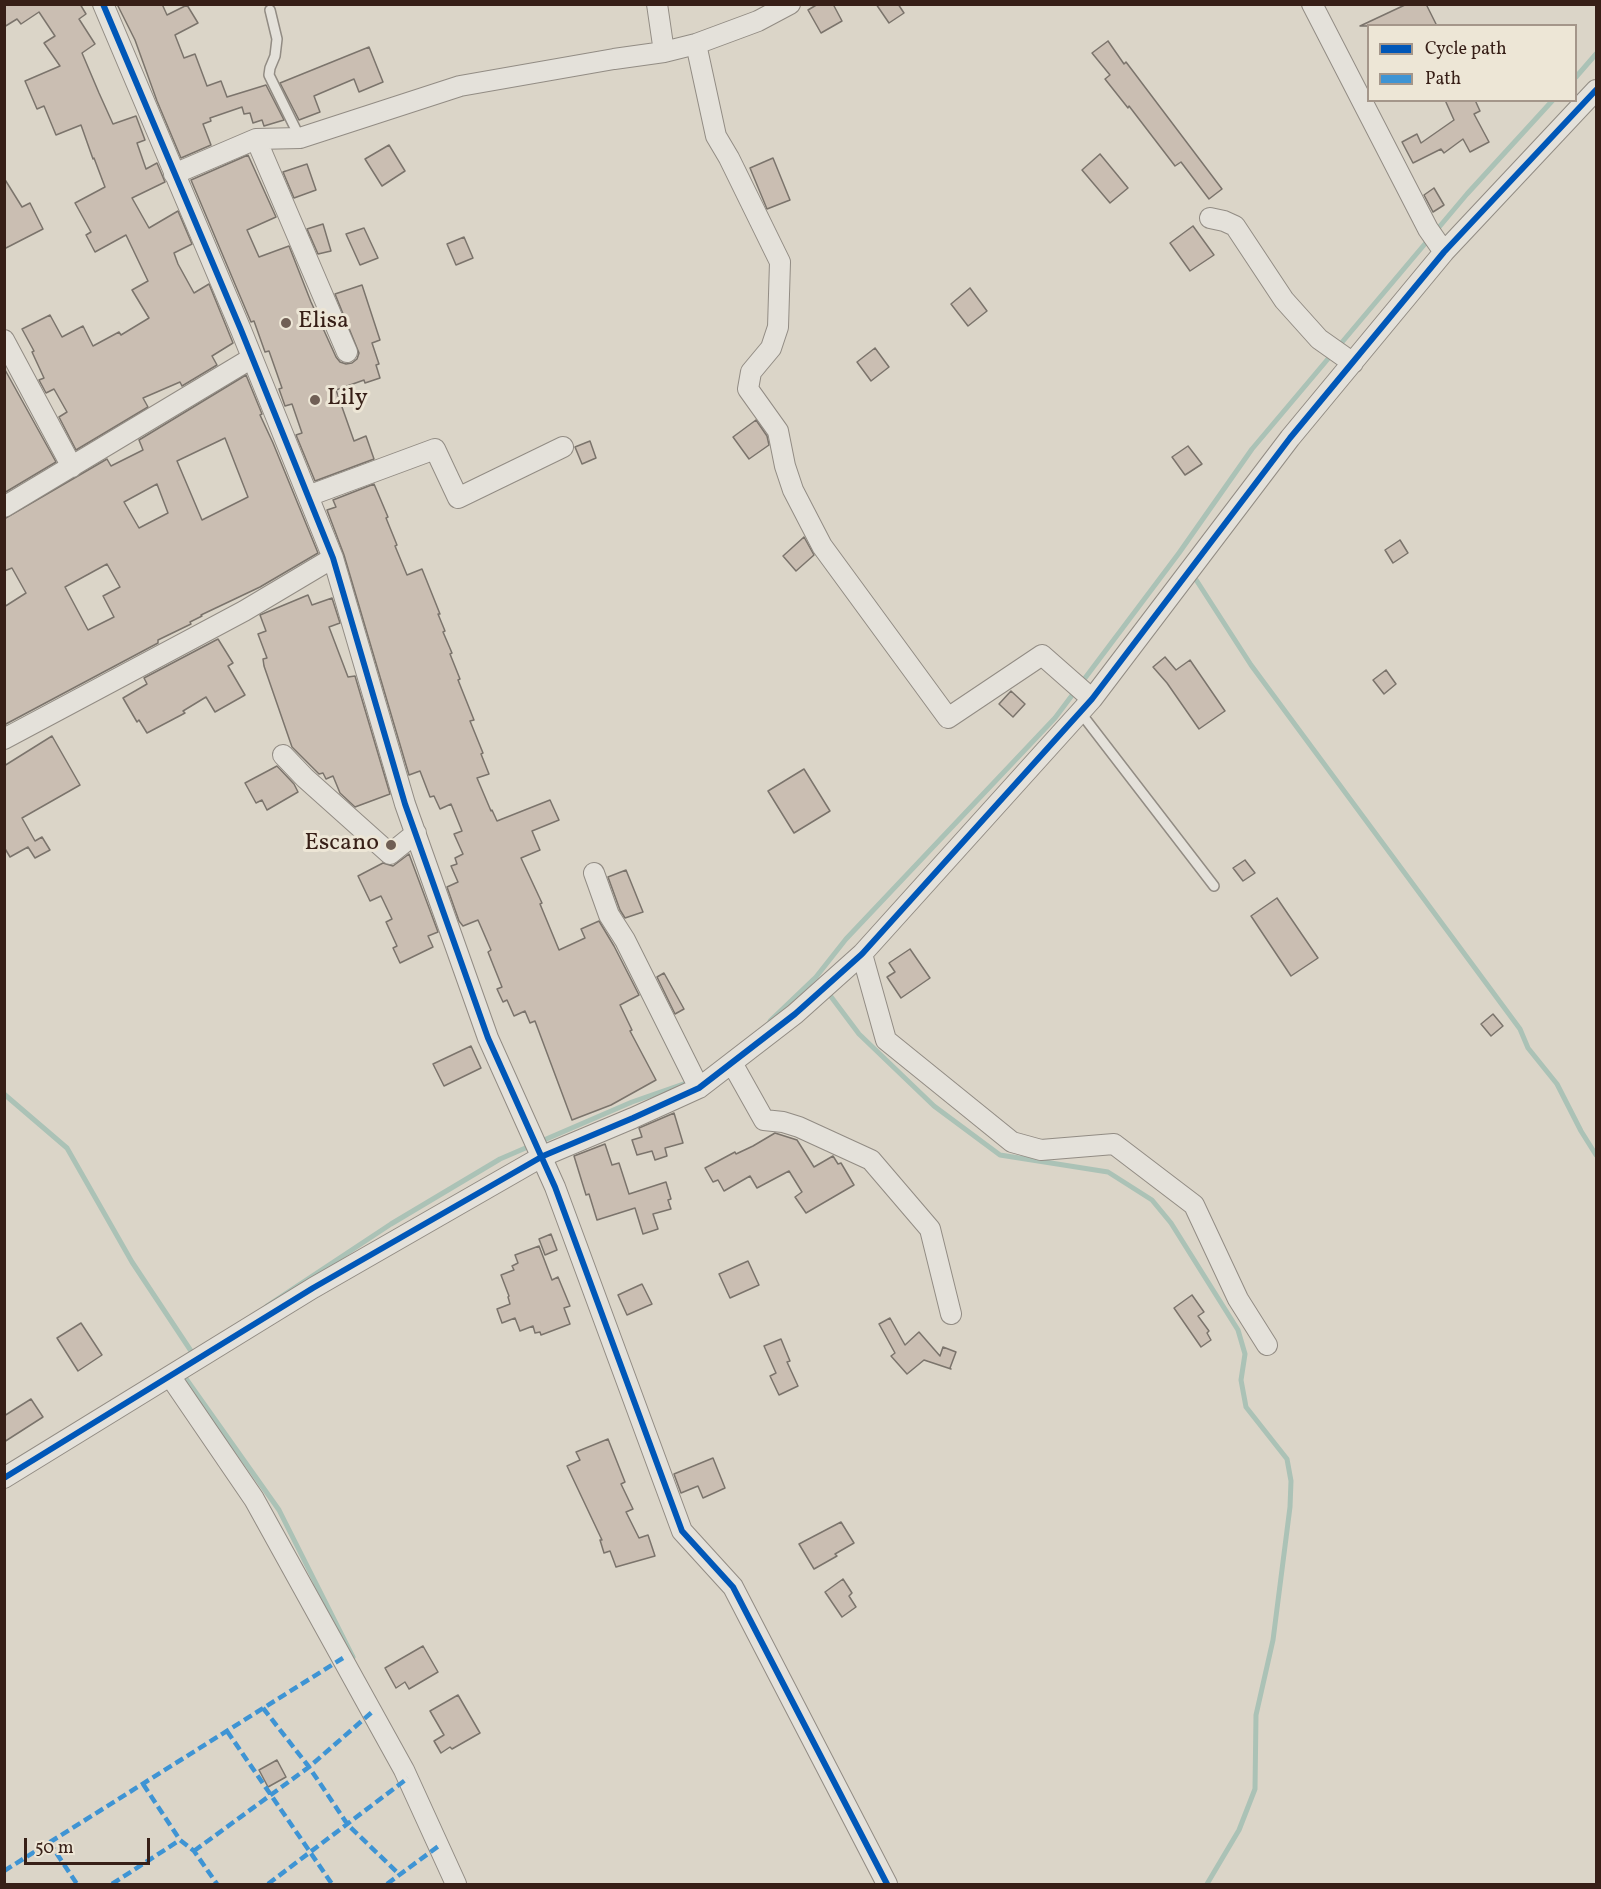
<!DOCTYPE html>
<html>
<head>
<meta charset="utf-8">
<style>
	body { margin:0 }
	#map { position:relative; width:1601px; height:1889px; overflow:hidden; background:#dbd5c8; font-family:Vollkorn,serif }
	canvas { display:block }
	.frame { position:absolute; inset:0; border:6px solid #371f17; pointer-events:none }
	.legend { position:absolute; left:1367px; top:24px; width:210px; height:78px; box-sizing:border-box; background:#ede6d6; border:2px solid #a4968a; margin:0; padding:8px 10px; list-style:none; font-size:18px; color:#371f17 }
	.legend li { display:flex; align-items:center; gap:12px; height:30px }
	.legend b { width:30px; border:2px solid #a4968a }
	.scale { position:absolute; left:24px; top:1838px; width:126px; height:27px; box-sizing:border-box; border:3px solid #371f17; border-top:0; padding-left:8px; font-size:18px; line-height:21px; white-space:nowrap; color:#371f17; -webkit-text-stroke:4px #ede6d6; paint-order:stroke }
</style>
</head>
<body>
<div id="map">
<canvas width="1601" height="1889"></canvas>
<div class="frame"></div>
<ul class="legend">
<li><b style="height:8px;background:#0057b8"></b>Cycle path</li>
<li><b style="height:8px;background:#3e94d4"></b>Path</li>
</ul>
<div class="scale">50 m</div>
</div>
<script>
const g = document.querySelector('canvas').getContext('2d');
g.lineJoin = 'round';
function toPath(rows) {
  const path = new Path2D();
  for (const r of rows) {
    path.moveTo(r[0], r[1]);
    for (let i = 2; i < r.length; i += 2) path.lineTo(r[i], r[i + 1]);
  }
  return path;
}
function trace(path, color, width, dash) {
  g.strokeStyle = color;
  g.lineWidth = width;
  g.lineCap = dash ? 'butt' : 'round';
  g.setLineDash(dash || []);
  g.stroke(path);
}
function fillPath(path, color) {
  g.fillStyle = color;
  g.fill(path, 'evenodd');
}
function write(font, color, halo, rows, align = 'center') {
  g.font = font + ' Vollkorn,serif';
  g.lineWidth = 6;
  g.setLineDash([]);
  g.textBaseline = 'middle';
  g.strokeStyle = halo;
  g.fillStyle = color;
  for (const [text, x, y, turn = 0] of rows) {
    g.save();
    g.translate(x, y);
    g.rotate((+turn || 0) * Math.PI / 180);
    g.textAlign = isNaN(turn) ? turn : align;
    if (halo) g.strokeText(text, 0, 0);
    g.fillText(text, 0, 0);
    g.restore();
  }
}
trace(toPath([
	[1576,77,1596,54],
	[1193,575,1251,665,1520,1029,1528,1048,1557,1084,1581,1131,1596,1155],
	[826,990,859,1034,934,1106,1000,1155,1108,1172,1152,1200,1171,1223,1238,1330,1245,1354,1241,1380,1246,1407,1287,1459,1291,1481,1290,1507,1273,1640,1256,1715,1255,1789,1239,1830,1207,1884],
	[770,1021,816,977,846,939,1055,718,1179,553,1252,449,1467,194,1553,100],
	[4,1094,67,1148,132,1262,195,1357],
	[267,1306,391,1224,500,1159,632,1102,692,1081],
	[182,1373,279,1510,353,1657]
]), '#abc2b6', 5);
const building = toPath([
	[4,4,80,4,86,14,79,19,95,44,82,53,99,93,113,124,136,116,145,140,137,143,146,169,157,163,165,182,132,198,149,228,178,211,192,244,174,253,178,264,194,293,209,284,233,343,212,356,217,365,182,386,180,382,143,398,148,407,76,450,59,417,67,412,54,389,46,393,39,380,44,378,32,352,34,351,22,329,50,315,62,337,83,326,93,346,119,332,121,335,149,318,132,290,148,281,126,235,95,252,86,235,91,232,75,203,105,187,94,158,93,159,81,125,56,135,44,106,37,109,25,81,60,66,44,43,55,36,39,12,21,24,17,19,4,27,4,4],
	[117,4,162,4,167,15,187,5,198,23,175,35,184,58,195,54,207,86,221,81,227,97,266,85,284,120,264,126,262,120,253,123,250,113,244,114,242,107,210,118,211,121,203,124,211,145,181,158,157,101,135,40,117,4],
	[818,4,833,4,842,21,821,33,808,10,818,4],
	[876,4,898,4,904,13,889,23,876,4],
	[1407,4,1426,4,1437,26,1360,26,1407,4],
	[1108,41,1124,64,1126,62,1222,189,1209,199,1181,162,1175,166,1129,106,1128,108,1105,79,1110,75,1092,53,1108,41],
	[369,47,383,82,359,92,354,79,314,96,320,112,299,120,280,83,369,47],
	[1445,100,1475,100,1480,111,1474,114,1489,142,1470,152,1463,139,1444,153,1441,149,1413,163,1402,142,1417,134,1421,143,1454,120,1445,100],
	[389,145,405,171,382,186,365,159,389,145],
	[1100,154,1128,188,1110,203,1082,170,1100,154],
	[248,155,276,217,247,230,259,257,289,246,311,302,336,357,340,362,346,364,352,363,357,359,359,353,335,294,362,285,380,340,372,343,379,364,376,365,380,378,365,383,364,380,336,390,354,441,366,436,374,459,315,481,296,435,302,433,292,404,285,406,279,389,282,388,269,351,265,352,254,321,251,322,191,180,248,155],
	[773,158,790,200,767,209,750,168,773,158],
	[307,164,316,190,294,198,283,172,307,164],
	[4,178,22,207,30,203,43,229,4,249,4,178],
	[1434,188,1444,205,1433,212,1424,195,1434,188],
	[323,224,331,251,318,254,307,229,323,224],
	[1193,226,1214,255,1190,271,1170,243,1193,226],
	[364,228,378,258,360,265,346,234,364,228],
	[464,237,473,258,456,265,447,244,464,237],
	[970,288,987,311,968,326,951,304,970,288],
	[875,348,889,367,871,381,857,362,875,348],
	[4,368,56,462,4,493,4,368],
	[246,375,262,414,260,415,273,443,318,553,260,587,201,615,202,616,190,622,191,624,158,640,158,643,4,725,4,607,26,593,12,568,4,571,4,519,107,459,111,466,143,450,139,440,246,375],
	[225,438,248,497,202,520,177,461,225,438],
	[157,484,168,513,139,528,124,502,157,484],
	[107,564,120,587,103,596,114,617,88,630,65,587,107,564],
	[756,420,767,436,769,445,749,459,733,437,756,420],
	[590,441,596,458,582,464,575,447,590,441],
	[1188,446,1202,464,1185,475,1172,457,1188,446],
	[374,484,388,517,386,518,397,545,395,546,407,575,422,569,440,614,438,614,445,631,443,632,452,653,450,654,460,679,458,680,474,720,470,721,483,753,481,754,489,774,477,778,491,811,492,810,497,821,550,800,559,820,532,831,540,850,521,858,542,903,540,904,559,950,585,938,581,929,599,921,614,946,639,995,620,1005,632,1030,630,1031,656,1080,611,1105,572,1120,535,1021,530,1023,525,1011,514,1016,507,1000,503,1002,497,989,502,987,488,952,491,950,478,920,463,926,459,921,447,887,458,882,451,866,457,864,455,858,463,854,454,834,462,831,451,804,440,809,434,796,430,797,420,771,409,775,344,555,327,510,336,507,333,500,374,484],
	[804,537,814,555,796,571,783,556,804,537],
	[1400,540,1408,553,1393,563,1385,550,1400,540],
	[308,595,312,605,332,598,340,623,329,627,348,677,355,676,390,794,355,807,340,793,333,776,326,779,323,773,319,774,292,747,264,666,263,659,267,658,258,634,266,631,260,615,308,595],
	[218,639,233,663,228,666,245,695,215,712,206,697,183,711,185,713,147,733,139,720,137,722,123,698,147,684,144,678,218,639],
	[1165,657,1176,670,1190,660,1225,711,1199,729,1167,683,1153,667,1165,657],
	[1386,670,1396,684,1384,694,1373,680,1386,670],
	[1011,691,1025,704,1013,717,999,704,1011,691],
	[52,736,80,785,22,818,35,841,42,837,50,850,35,858,28,847,10,857,4,847,4,766,52,736],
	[277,766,294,784,298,792,267,810,262,800,256,803,245,783,277,766],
	[804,769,830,811,794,833,768,791,804,769],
	[409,854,438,932,428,936,433,947,400,963,393,948,397,946,386,922,392,919,381,896,370,901,358,876,383,863,393,866,409,854],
	[1245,860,1255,873,1243,881,1233,868,1245,860],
	[626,870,643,912,625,918,620,910,608,877,626,870],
	[1277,898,1318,958,1291,976,1251,916,1277,898],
	[910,949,930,978,901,998,887,977,895,972,889,963,910,949],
	[664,973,684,1009,675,1014,657,977,664,973],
	[1493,1014,1503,1026,1491,1036,1481,1024,1493,1014],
	[471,1046,481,1068,444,1086,433,1064,471,1046],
	[674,1113,683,1143,665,1148,667,1156,655,1160,652,1151,637,1155,632,1140,642,1137,639,1128,674,1113],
	[775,1133,797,1140,814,1167,833,1156,838,1164,841,1163,854,1185,806,1213,795,1197,802,1192,789,1171,757,1188,750,1176,724,1191,718,1180,713,1182,705,1168,735,1152,736,1154,753,1146,775,1133],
	[605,1144,612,1165,619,1163,629,1194,666,1182,671,1199,668,1200,671,1209,653,1214,658,1229,643,1234,635,1208,597,1220,589,1194,586,1195,574,1156,605,1144],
	[551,1234,557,1250,545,1255,539,1239,551,1234],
	[539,1246,552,1280,558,1277,570,1306,564,1308,570,1324,541,1335,540,1332,535,1333,533,1326,520,1331,515,1318,502,1323,497,1309,510,1304,508,1297,509,1296,501,1275,514,1270,512,1266,518,1263,515,1255,539,1246],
	[748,1261,759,1285,730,1298,719,1274,748,1261],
	[642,1284,652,1304,627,1315,618,1295,642,1284],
	[1192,1295,1204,1312,1198,1316,1209,1331,1207,1333,1211,1340,1201,1347,1174,1308,1192,1295],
	[890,1318,905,1345,919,1332,940,1356,943,1347,956,1352,950,1368,951,1369,924,1360,907,1374,891,1356,895,1353,879,1324,890,1318],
	[81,1323,102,1355,78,1371,57,1338,81,1323],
	[781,1339,790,1361,787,1362,798,1386,779,1395,770,1376,776,1373,764,1346,781,1339],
	[31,1399,43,1417,4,1442,4,1416,31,1399],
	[608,1439,625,1482,621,1484,633,1509,626,1512,639,1538,648,1535,655,1556,616,1567,610,1551,604,1553,600,1540,602,1540,567,1466,580,1460,576,1452,608,1439],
	[713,1458,725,1488,703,1498,698,1486,681,1493,674,1474,713,1458],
	[841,1522,854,1543,835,1554,837,1556,814,1569,799,1544,841,1522],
	[843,1579,852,1593,849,1596,856,1607,842,1617,825,1592,843,1579],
	[423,1646,438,1672,409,1689,405,1682,396,1688,385,1668,423,1646],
	[458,1695,480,1733,452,1749,450,1747,441,1753,434,1741,444,1735,430,1711,458,1695],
	[277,1760,286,1777,268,1787,259,1770,277,1760]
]);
fillPath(building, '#cabeb2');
trace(building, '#7b746c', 1.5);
const service = toPath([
	[270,10,277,39,275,56,270,68,269,75,300,138],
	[1080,712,1214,886]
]);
const minor = toPath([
	[103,4,241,330,333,558,405,804,488,1038,555,1187,682,1531,733,1587,887,1884],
	[657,4,664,52],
	[1312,4,1428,229,1444,252],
	[696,44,716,136,729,158,780,262,778,327,771,348,751,372,748,389,778,431,785,466,793,490,822,546,948,718,1042,655,1092,699],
	[256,139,347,352],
	[174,174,256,139,300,138,460,86,614,59,664,52,696,44,758,21,790,4],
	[1210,218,1224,221,1235,226,1284,300,1319,339,1353,363],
	[4,340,72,467],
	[308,496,435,449,458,498,563,447],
	[4,507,252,358],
	[4,739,244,611,333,558],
	[283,755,305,778,390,854,416,833],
	[594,873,609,915,625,940,699,1088],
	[862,954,886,1040,1012,1142,1041,1150,1114,1144,1194,1205,1238,1299,1267,1345],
	[732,1063,764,1120,783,1122,799,1127,871,1160,930,1229,951,1314],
	[170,1376,254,1499,404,1770,456,1884],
	[4,1478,313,1288,543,1156,633,1118,699,1088,795,1014,862,954,1092,699,1290,438,1444,252,1596,90]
]);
trace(service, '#928c84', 12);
trace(minor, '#928c84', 22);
trace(service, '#e4e1da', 9);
trace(minor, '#e4e1da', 20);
trace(toPath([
	[263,1708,309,1767,348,1825,400,1875],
	[227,1731,332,1884],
	[143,1784,180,1840,194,1851,217,1884],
	[49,1842,77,1884],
	[194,1851,309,1767,372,1712],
	[4,1871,343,1658],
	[112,1884,180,1840],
	[268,1884,408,1778],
	[387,1884,440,1845]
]), '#3e94d4', 4.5, [9, 4.5]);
trace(toPath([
	[103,4,241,330,333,558,405,804,488,1038,555,1187,682,1531,733,1587,887,1884],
	[4,1478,313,1288,543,1156,633,1118,699,1088,795,1014,862,954,1092,699,1290,438,1444,252,1596,90]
]), '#0057b8', 6);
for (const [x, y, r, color] of [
	[286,323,6,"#705f55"],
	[315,400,6,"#705f55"],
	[391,845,6,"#705f55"]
]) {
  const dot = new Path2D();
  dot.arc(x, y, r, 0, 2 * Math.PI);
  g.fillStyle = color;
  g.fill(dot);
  trace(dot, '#ede6d6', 2);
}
write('24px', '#371f17', '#ede6d6', [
	["Elisa",298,323],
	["Lily",327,400],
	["Escano",379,845,"right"]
], 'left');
</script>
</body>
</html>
